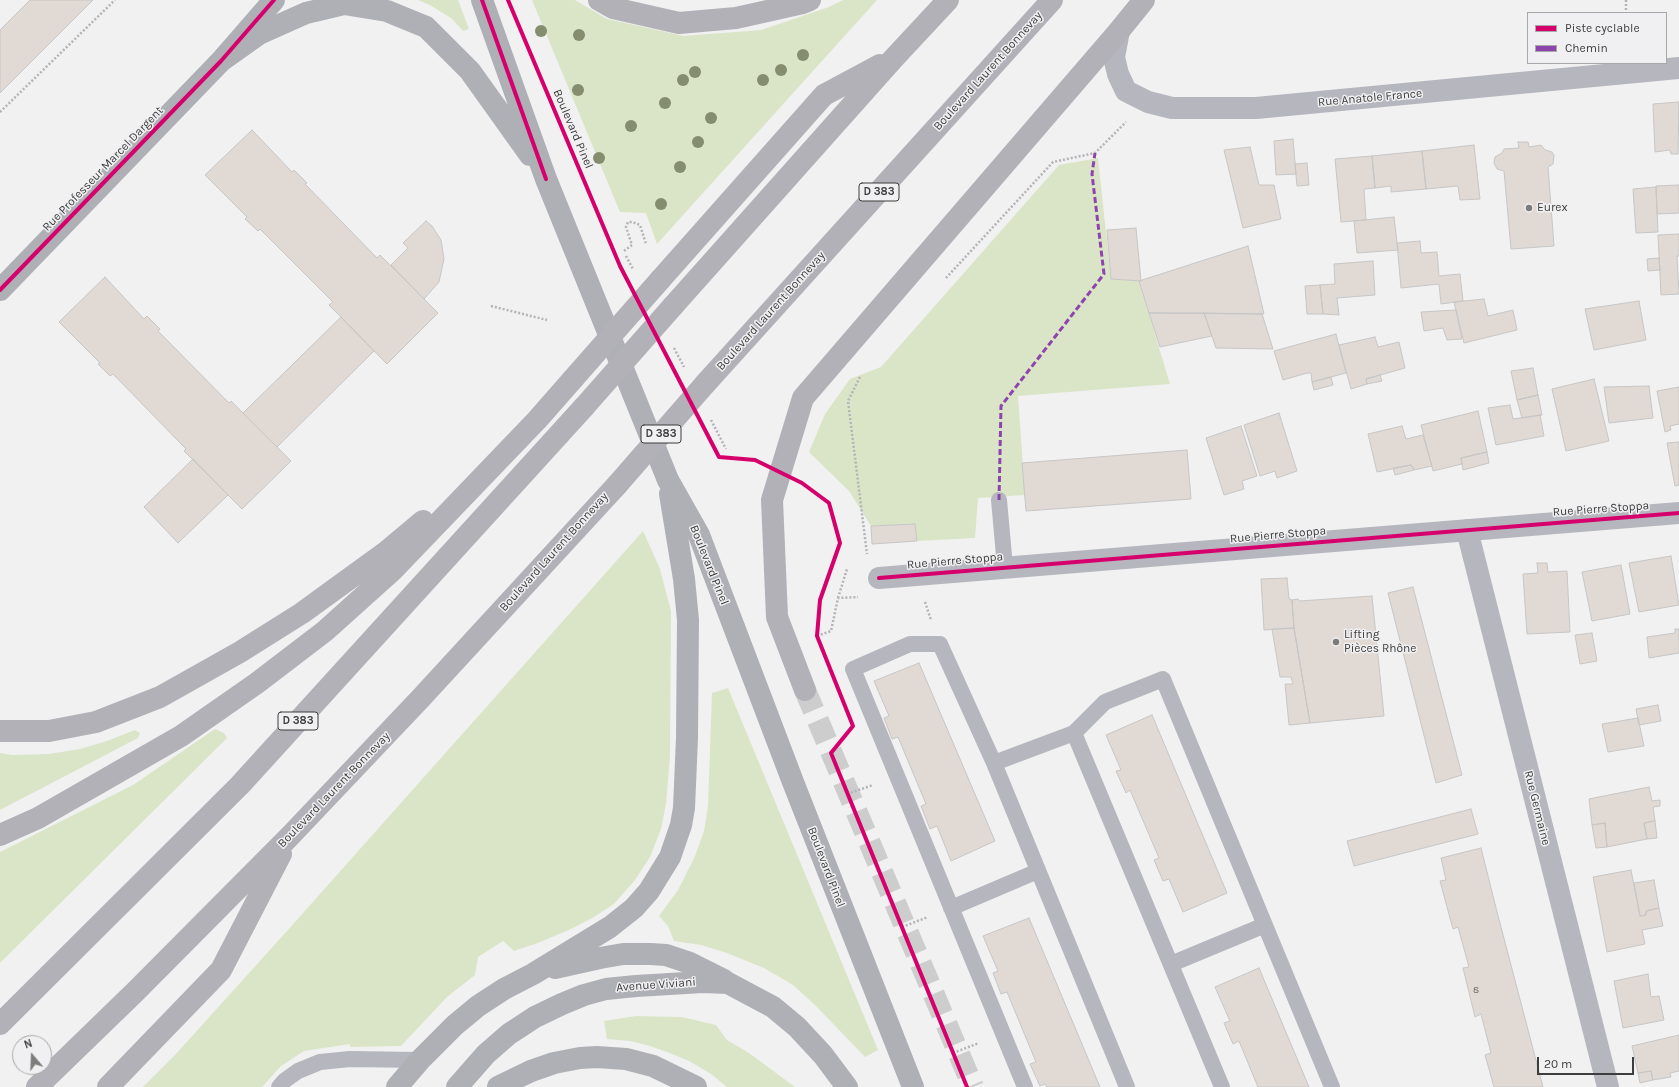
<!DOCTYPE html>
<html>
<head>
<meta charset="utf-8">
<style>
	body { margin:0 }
	#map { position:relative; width:1679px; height:1087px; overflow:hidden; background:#f1f1f1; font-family:Karla,sans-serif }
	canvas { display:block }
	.legend { position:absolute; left:1527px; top:12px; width:140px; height:52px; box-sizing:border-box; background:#f0f0f2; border:1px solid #a8a8aa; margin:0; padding:5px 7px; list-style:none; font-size:12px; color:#3d3d3d }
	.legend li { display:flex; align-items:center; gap:8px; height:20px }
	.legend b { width:20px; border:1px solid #a8a8aa }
	.north { position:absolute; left:12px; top:1035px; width:40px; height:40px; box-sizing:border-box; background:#f0f0f2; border:1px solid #a8a8aa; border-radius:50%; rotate:341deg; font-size:11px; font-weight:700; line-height:16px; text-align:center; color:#3d3d3d }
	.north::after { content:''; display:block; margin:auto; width:14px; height:18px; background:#7c7c7c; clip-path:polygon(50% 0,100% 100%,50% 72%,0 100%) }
	.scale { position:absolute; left:1537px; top:1057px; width:97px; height:18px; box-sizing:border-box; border:2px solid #3d3d3d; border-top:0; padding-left:5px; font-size:12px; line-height:14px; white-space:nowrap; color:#3d3d3d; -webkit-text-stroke:3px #f0f0f2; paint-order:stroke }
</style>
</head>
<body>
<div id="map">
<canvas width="1679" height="1087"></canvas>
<ul class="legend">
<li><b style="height:5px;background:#d6006c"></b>Piste cyclable</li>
<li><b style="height:5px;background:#8e44ad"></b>Chemin</li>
</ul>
<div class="north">N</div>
<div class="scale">20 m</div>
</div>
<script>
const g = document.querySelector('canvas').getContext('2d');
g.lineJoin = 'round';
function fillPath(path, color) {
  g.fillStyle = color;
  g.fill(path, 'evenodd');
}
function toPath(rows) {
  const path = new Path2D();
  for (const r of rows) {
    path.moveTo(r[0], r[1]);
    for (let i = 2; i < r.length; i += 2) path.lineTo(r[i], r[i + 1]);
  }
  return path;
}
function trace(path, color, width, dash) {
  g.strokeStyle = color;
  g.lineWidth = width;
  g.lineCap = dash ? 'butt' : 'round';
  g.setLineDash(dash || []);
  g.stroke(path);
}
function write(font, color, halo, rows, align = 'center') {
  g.font = font + ' Karla,sans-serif';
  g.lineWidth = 3;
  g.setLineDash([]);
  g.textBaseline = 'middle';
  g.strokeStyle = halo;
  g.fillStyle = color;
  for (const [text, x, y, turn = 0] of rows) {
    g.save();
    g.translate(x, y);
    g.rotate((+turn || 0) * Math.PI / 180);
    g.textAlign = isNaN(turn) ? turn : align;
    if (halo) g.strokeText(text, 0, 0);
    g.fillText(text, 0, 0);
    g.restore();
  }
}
fillPath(toPath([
	[418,0,458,0,469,29,463,31,451,18,430,5],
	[532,0,575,0,607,19,684,36,761,30,829,7,843,0,877,0,657,244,646,213,620,212],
	[1098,158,1111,279,1139,281,1170,384,1018,396,1025,495,978,498,975,538,917,541,915,524,871,526,849,491,809,452,825,414,850,379,881,367,1059,165],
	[643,531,660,569,671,611,670,756,666,804,661,829,650,857,635,880,614,904,594,917,571,929,538,943,514,951,503,941,478,957,475,975,447,997,401,1046,350,1047,350,1044,304,1051,281,1066,262,1087,143,1087,175,1055,287,931],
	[728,688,878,1050,865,1057,816,1006,793,985,764,968,727,953,701,945,674,941,668,926,659,916,678,890,695,856,704,831,708,806,712,693],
	[215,729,224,733,227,738,0,963,0,852,133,785],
	[135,730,140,733,138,738,0,810,0,753,12,755,49,754,80,749,107,741],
	[636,1016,682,1017,716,1025,727,1040,749,1053,795,1087,727,1087,711,1074,689,1061,667,1052,650,1046,630,1041,607,1039,604,1021]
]), '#dae5c7');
const building = toPath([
	[30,0,93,0,0,93,0,30,30,0],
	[1679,102,1678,154,1671,154,1670,150,1655,152,1653,104,1679,102],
	[252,130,292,172,294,170,307,183,305,184,377,258,380,255,438,313,387,364,329,305,333,302,260,229,258,231,245,219,247,217,205,175,252,130],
	[1293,139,1296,174,1276,175,1274,141,1293,139],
	[1518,142,1528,142,1529,147,1541,145,1545,150,1552,152,1554,155,1553,164,1548,167,1554,246,1511,249,1504,171,1497,169,1494,163,1495,157,1502,153,1504,149,1519,148,1518,142],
	[1474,145,1480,199,1460,200,1458,186,1426,189,1422,151,1474,145],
	[1250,147,1259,185,1274,185,1281,219,1243,228,1224,150,1250,147],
	[1422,151,1426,189,1391,192,1391,186,1375,188,1372,156,1422,151],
	[1372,156,1375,188,1364,189,1366,220,1341,222,1335,159,1372,156],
	[1307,163,1309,185,1297,186,1295,164,1307,163],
	[1679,185,1679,213,1657,214,1656,186,1679,185],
	[1656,187,1658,232,1636,233,1633,189,1656,187],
	[1394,217,1398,250,1357,253,1354,221,1394,217],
	[426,221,432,226,441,240,444,259,439,282,424,299,391,265,408,248,403,243,426,221],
	[1136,228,1141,281,1111,279,1107,230,1136,228],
	[1679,234,1679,256,1677,256,1679,294,1661,295,1658,235,1679,234],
	[1420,241,1421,253,1437,252,1439,276,1460,274,1463,301,1441,304,1439,284,1401,288,1397,243,1420,241],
	[1248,246,1264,314,1149,313,1139,281,1248,246],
	[1659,258,1660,270,1648,271,1647,259,1659,258],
	[1373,261,1375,295,1337,298,1339,315,1323,314,1320,285,1335,284,1334,264,1373,261],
	[105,277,144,319,147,316,160,329,158,331,229,403,231,401,291,461,242,509,184,451,186,449,113,374,110,376,98,364,100,363,59,322,105,277],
	[1320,285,1323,314,1307,314,1305,286,1320,285],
	[1484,299,1488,316,1513,310,1517,330,1464,343,1454,302,1484,299],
	[1639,301,1646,340,1594,350,1585,309,1639,301],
	[1456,310,1462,339,1447,340,1443,328,1424,331,1421,312,1456,310],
	[1149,313,1204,313,1212,336,1160,347,1149,313],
	[1204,313,1262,314,1273,349,1216,348,1204,313],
	[341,317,374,351,277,447,243,413,341,317],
	[1336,334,1346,373,1312,382,1311,373,1307,373,1283,380,1274,351,1336,334],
	[1375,337,1378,347,1399,342,1405,368,1366,379,1367,384,1351,389,1339,345,1375,337],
	[1533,368,1538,395,1517,400,1511,371,1533,368],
	[1380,375,1382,381,1367,384,1366,379,1380,375],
	[1331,377,1333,385,1314,390,1312,382,1331,377],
	[1594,379,1609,441,1566,451,1552,389,1594,379],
	[1649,386,1653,418,1609,423,1604,387,1649,386],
	[1679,387,1679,424,1670,426,1671,430,1665,432,1657,391,1679,387],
	[1538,395,1542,415,1522,418,1517,400,1538,395],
	[1510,405,1513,419,1540,415,1544,436,1496,445,1488,408,1510,405],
	[1478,411,1487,452,1461,458,1462,464,1433,471,1421,425,1478,411],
	[1279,413,1297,471,1277,478,1275,471,1260,476,1244,425,1279,413],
	[1241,426,1257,476,1242,481,1244,489,1224,495,1206,438,1241,426],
	[1402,426,1406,439,1423,435,1432,466,1414,470,1411,465,1377,472,1368,434,1402,426],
	[1679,442,1679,485,1675,486,1667,443,1679,442],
	[1187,450,1191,499,1026,511,1022,463,1187,450],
	[1487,452,1489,463,1463,470,1461,458,1487,452],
	[193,459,228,495,178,543,144,507,193,459],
	[1411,465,1414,470,1395,475,1393,468,1411,465],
	[915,524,917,541,872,544,871,526,915,524],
	[1671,556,1679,605,1639,612,1629,563,1671,556],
	[1537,563,1547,563,1548,572,1567,571,1570,632,1527,634,1523,574,1538,573,1537,563],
	[1621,565,1630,614,1592,621,1582,572,1621,565],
	[1287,578,1289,599,1292,600,1294,628,1264,630,1261,579,1287,578],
	[1413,587,1462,775,1436,783,1388,593,1413,587],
	[1372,596,1384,716,1310,723,1294,628,1292,600,1298,599,1300,601,1372,596],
	[1294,628,1310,723,1289,725,1285,684,1293,684,1291,677,1280,677,1272,629,1294,628],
	[1675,629,1679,629,1679,653,1649,658,1647,637,1675,633,1675,629],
	[1592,633,1597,661,1580,664,1575,635,1592,633],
	[919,663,995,841,951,861,937,826,930,829,921,806,926,804,898,737,892,739,884,718,889,716,874,681,919,663],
	[1658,705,1661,721,1639,725,1636,709,1658,705],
	[1152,715,1227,893,1183,912,1169,879,1163,881,1154,860,1159,858,1130,790,1126,793,1116,771,1121,770,1106,735,1152,715],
	[1638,718,1644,746,1608,752,1602,724,1638,718],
	[1649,787,1652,801,1660,800,1660,806,1653,807,1655,821,1644,823,1647,839,1607,847,1605,823,1592,825,1589,799,1649,787],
	[1471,809,1478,834,1354,866,1347,841,1471,809],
	[1655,821,1657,838,1647,839,1644,823,1655,821],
	[1605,823,1607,847,1596,848,1592,825,1605,823],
	[1481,848,1496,908,1543,1087,1494,1087,1485,1055,1491,1053,1481,1014,1475,1017,1463,968,1469,967,1458,927,1453,929,1440,881,1446,880,1441,858,1481,848],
	[1631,870,1640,916,1646,915,1646,911,1659,908,1663,926,1642,930,1645,944,1607,952,1593,877,1631,870],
	[1654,880,1659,908,1646,911,1646,915,1640,916,1634,883,1654,880],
	[1029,918,1100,1087,1047,1087,1045,1084,1040,1086,1030,1064,1036,1062,1007,992,1001,994,993,973,998,971,983,936,1029,918],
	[1259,968,1309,1087,1258,1087,1239,1041,1233,1044,1224,1023,1230,1021,1215,987,1259,968],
	[1648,974,1651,997,1659,996,1664,1020,1623,1028,1614,981,1648,974],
	[1679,1035,1679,1071,1670,1073,1671,1077,1653,1080,1651,1071,1638,1073,1632,1046,1679,1035],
	[1651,1071,1653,1080,1640,1083,1638,1073,1651,1071]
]);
fillPath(building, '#e1d9d4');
trace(building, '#c6c6c6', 1);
trace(toPath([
	[805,690,973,1087]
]), '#cdcdcd', 22, [22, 11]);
trace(toPath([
	[1626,0,1626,13],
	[0,112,115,0],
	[624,251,632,245,626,227,628,222,632,222,640,225,646,244],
	[626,256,633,269],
	[946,278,1053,162,1095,153,1126,122],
	[491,306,547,320],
	[674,348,684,367],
	[860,377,848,401,867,554],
	[711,420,726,449],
	[838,598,847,569],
	[925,602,931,620],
	[817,636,831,631,838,598,858,597],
	[847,794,873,785],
	[902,927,928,917],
	[953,1053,979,1043]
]), '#b3b3b8', 2.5, [2, 2]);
trace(toPath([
	[999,500,1005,567],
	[1074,733,1105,702,1163,679,1332,1087],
	[994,763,1127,1087],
	[951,908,1038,871],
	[1171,964,1265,925],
	[279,1087,284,1081,298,1071,320,1062,350,1059,420,1060],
	[1025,1087,853,669,910,644,940,644,994,763,1074,733,1222,1087]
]), '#b6b6be', 16);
trace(toPath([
	[1119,31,1114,57,1118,74,1126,91,1148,102,1172,108,1256,108,1679,68],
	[1467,530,1608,1087],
	[879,578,1679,513]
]), '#b6b6be', 22);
trace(toPath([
	[482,0,546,179,668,480,699,535,793,782,913,1087],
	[221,61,259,34,306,13,344,4,387,11,426,27,470,71,530,155],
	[0,290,221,61,274,0],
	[555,968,600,958,623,954,650,954,666,955,690,963,724,980],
	[397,1087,420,1060,455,1025,478,1006,504,989,533,974,610,927,634,908,649,891,670,857,681,825,684,808,687,738,688,620,684,579,670,494],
	[457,1087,486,1054,509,1034,535,1017,562,1004,584,995,606,989,636,986,703,982,728,983,773,1007,797,1027,823,1055,847,1087],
	[498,1087,531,1071,554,1063,580,1058,597,1057,626,1059,653,1066,696,1087]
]), '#afafb6', 22);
trace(toPath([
	[599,0,613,8,679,23,736,18,803,3,810,0],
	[660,280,824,95,880,65],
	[673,306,894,58,948,0],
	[705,384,1052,0],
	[805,690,777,617,772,500,803,398,1119,31,1144,0],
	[0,731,49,731,96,722,160,697,240,652,302,613,386,552,423,521],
	[0,835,38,818,181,736,257,683,325,631,394,569,537,420,573,379],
	[0,1024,240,785,584,407],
	[37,1087,135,992,290,836,420,699,617,485],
	[108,1087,221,970,281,854]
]), '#b2b1b8', 22);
trace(toPath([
	[573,379,660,280],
	[584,407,673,306],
	[617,485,705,384]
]), '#b2b1b8', 22);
trace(toPath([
	[999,500,1001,406,1104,274,1092,174,1095,153]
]), '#8e44ad', 3, [6, 3]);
trace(toPath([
	[482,0,546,179],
	[508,0,620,266,719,457,755,460,802,483,829,503,840,543,820,600,817,636,853,726,831,753,967,1087],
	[0,290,221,61,274,0],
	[879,578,1679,513]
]), '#d6006c', 4);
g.fillStyle = '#858d6f';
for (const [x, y] of [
	[541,31],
	[579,35],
	[803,55],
	[781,70],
	[695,72],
	[683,80],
	[763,80],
	[578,90],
	[665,103],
	[711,118],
	[631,126],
	[698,142],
	[599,158],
	[680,167],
	[661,204]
]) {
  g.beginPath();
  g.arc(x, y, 6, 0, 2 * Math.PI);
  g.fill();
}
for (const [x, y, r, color] of [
	[1529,208,4,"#7c7c7c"],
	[1336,642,4,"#7c7c7c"]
]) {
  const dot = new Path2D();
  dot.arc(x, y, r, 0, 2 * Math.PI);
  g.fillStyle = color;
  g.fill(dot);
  trace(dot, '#f0f0f2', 1.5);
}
write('10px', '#686664', null, [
	["8",1476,990]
]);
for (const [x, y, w] of [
	[879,192,40],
	[661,434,40],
	[298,721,40]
]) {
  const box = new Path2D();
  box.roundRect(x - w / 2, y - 9, w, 18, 3);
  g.fillStyle = '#f0f0f2';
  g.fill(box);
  trace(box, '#3d3d3d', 1);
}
write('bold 11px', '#3d3d3d', null, [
	["D 383",879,192],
	["D 383",661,434],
	["D 383",298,721]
]);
write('12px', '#3d3d3d', '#f0f0f2', [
	["Boulevard Laurent Bonnevay",988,71,-48],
	["Rue Anatole France",1370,98,-5],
	["Boulevard Pinel",573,129,67],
	["Rue Professeur Marcel Dargent",103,169,-46],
	["Boulevard Laurent Bonnevay",771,311,-48],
	["Rue Pierre Stoppa",1601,509,-4],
	["Rue Pierre Stoppa",1278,535,-5],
	["Boulevard Laurent Bonnevay",554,552,-48],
	["Rue Pierre Stoppa",955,561,-5],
	["Boulevard Pinel",709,565,68],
	["Boulevard Laurent Bonnevay",334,790,-46],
	["Rue Germaine",1537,808,76],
	["Boulevard Pinel",826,867,69],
	["Avenue Viviani",656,985,-4]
]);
write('12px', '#3d3d3d', '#f0f0f2', [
	["Eurex",1537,208],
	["Lifting",1344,635],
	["Pièces Rhône",1344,649]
], 'left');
</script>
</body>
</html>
